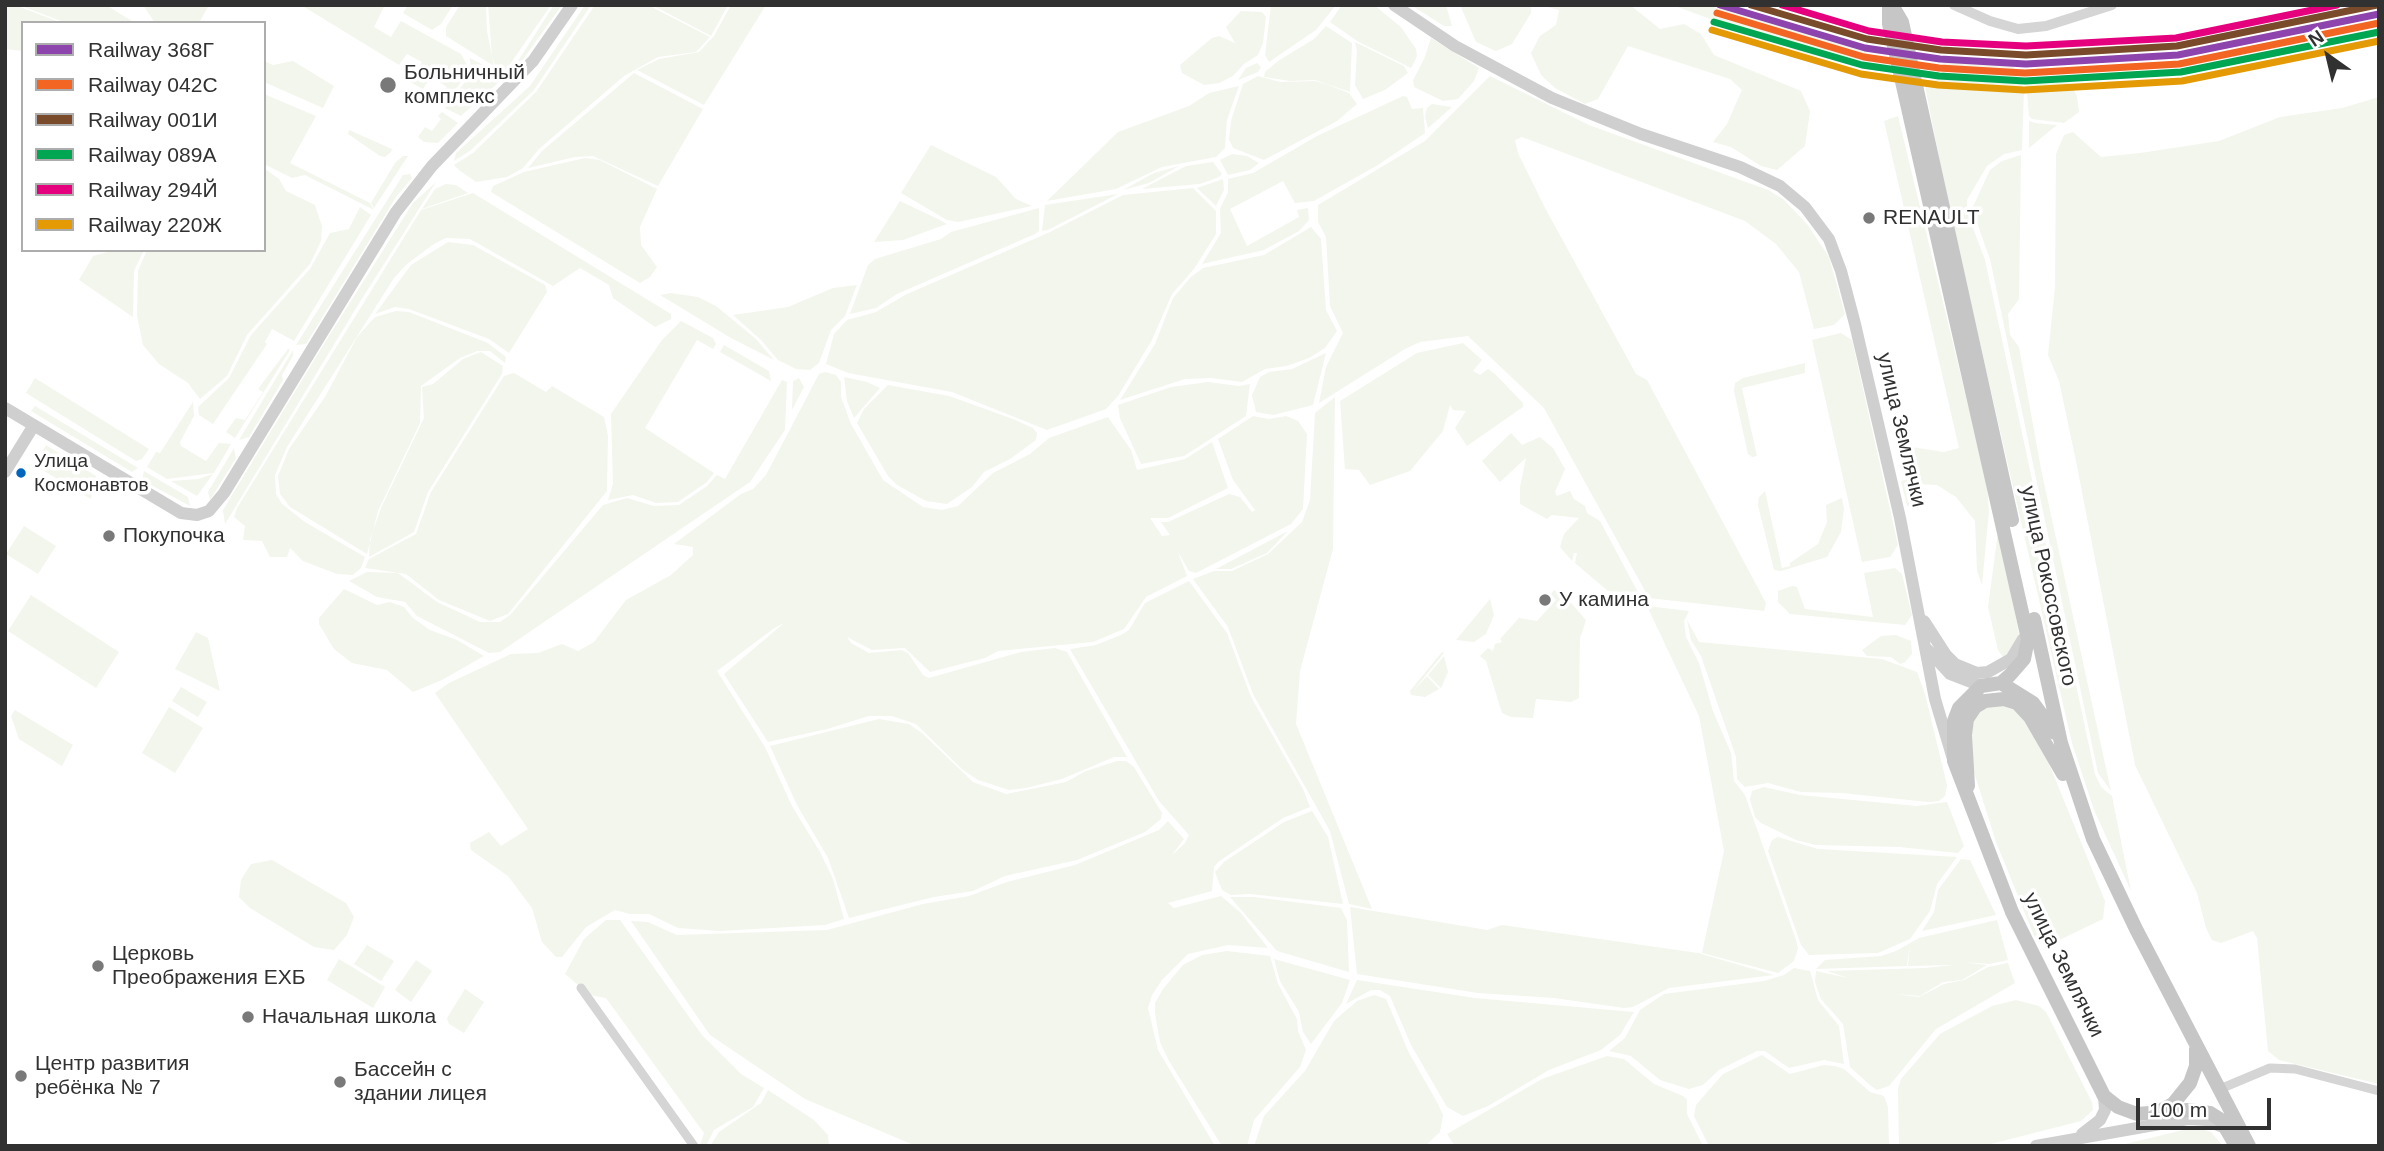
<!DOCTYPE html>
<html>
<head>
<meta charset="utf-8">
<style>
	body { margin:0 }
	#map { position:relative; width:2384px; height:1151px; overflow:hidden; background:#fff; font-family:Arial,sans-serif }
	canvas { display:block }
	.frame { position:absolute; inset:0; border:7px solid #313131; pointer-events:none }
	.legend { position:absolute; left:21px; top:21px; width:245px; height:231px; box-sizing:border-box; background:#fff; border:2px solid #adadad; margin:0; padding:9px 12px; list-style:none; font-size:21px; color:#313131 }
	.legend li { display:flex; align-items:center; gap:14px; height:35px }
	.legend b { width:35px; border:2px solid #adadad }
	.north { position:absolute; left:2293px; top:21px; width:70px; height:70px; -webkit-text-stroke:5px #fff; paint-order:stroke; rotate:326deg; font-size:19px; font-weight:700; line-height:28px; text-align:center; color:#313131 }
	.north::after { content:''; display:block; margin:auto; width:24px; height:32px; background:#313131; clip-path:polygon(50% 0,100% 100%,50% 72%,0 100%) }
	.scale { position:absolute; left:2136px; top:1098px; width:135px; height:32px; box-sizing:border-box; border:4px solid #313131; border-top:0; padding-left:9px; font-size:21px; line-height:24px; white-space:nowrap; color:#313131; -webkit-text-stroke:5px #fff; paint-order:stroke }
</style>
</head>
<body>
<div id="map">
<canvas width="2384" height="1151"></canvas>
<div class="frame"></div>
<ul class="legend">
<li><b style="height:9px;background:#8e44ad"></b>Railway 368Г</li>
<li><b style="height:9px;background:#f26522"></b>Railway 042С</li>
<li><b style="height:9px;background:#7a4b2a"></b>Railway 001И</li>
<li><b style="height:9px;background:#00a651"></b>Railway 089А</li>
<li><b style="height:9px;background:#e5007d"></b>Railway 294Й</li>
<li><b style="height:9px;background:#e39a05"></b>Railway 220Ж</li>
</ul>
<div class="north">N</div>
<div class="scale">100 m</div>
</div>
<script>
const g = document.querySelector('canvas').getContext('2d');
g.lineJoin = 'round';
function fillPath(path, color) {
  g.fillStyle = color;
  g.fill(path, 'evenodd');
}
function toPath(rows) {
  const path = new Path2D();
  for (const r of rows) {
    path.moveTo(r[0], r[1]);
    for (let i = 2; i < r.length; i += 2) path.lineTo(r[i], r[i + 1]);
  }
  return path;
}
function trace(path, color, width, dash) {
  g.strokeStyle = color;
  g.lineWidth = width;
  g.lineCap = dash ? 'butt' : 'round';
  g.setLineDash(dash || []);
  g.stroke(path);
}
function write(font, color, halo, rows, align = 'center') {
  g.font = font + ' Arial,sans-serif';
  g.lineWidth = 7;
  g.setLineDash([]);
  g.textBaseline = 'middle';
  g.strokeStyle = halo;
  g.fillStyle = color;
  for (const [text, x, y, turn = 0] of rows) {
    g.save();
    g.translate(x, y);
    g.rotate((+turn || 0) * Math.PI / 180);
    g.textAlign = isNaN(turn) ? turn : align;
    if (halo) g.strokeText(text, 0, 0);
    g.fillText(text, 0, 0);
    g.restore();
  }
}
fillPath(toPath([
	[5,5,15,5,62,23,23,23,23,51,5,49],
	[19,5,106,5,135,23,66,23],
	[143,5,209,5,199,23,155,23],
	[301,5,381,5,384,7,374,27,391,37,401,21,461,54,467,65,467,75,446,101,441,98,447,87,431,77,423,89,410,82,422,62,407,54,399,65],
	[408,5,453,5,441,24,432,30,403,13],
	[460,5,486,5,487,31,494,66,446,36,446,27],
	[488,5,551,5,506,70,495,65,492,56],
	[554,5,562,5,519,65,516,64],
	[585,5,591,5,534,90,471,150,454,161,456,153,530,86],
	[595,5,648,5,710,37,696,52,658,57,624,76,539,149,523,168,507,177,476,182,459,170,454,165,473,153,536,92],
	[652,5,728,5,711,36],
	[731,5,766,5,704,105,637,70,659,59,699,52,714,36],
	[1271,5,1336,5,1316,30,1269,62,1265,55],
	[1342,5,1374,5,1401,27,1416,49,1417,56,1411,68,1357,41,1330,22],
	[1411,5,1446,5,1452,26,1444,26],
	[1460,5,1531,5,1531,13,1512,44,1496,51,1476,42],
	[1540,5,1630,5,1660,29,1684,24,1701,34,1714,55,1801,91,1810,111,1805,146,1777,170,1761,166,1731,147,1713,142,1727,124,1742,90,1730,79,1628,46,1598,99,1585,104,1555,88,1541,75,1531,53,1540,36,1556,25,1559,10],
	[1672,5,1706,5,1860,50,1888,61,1887,64,1809,55],
	[1241,11,1262,12,1266,17,1263,43,1258,55,1244,64,1233,76,1219,83,1204,85,1182,73,1180,65,1212,38,1219,36,1235,43,1226,27],
	[1326,26,1352,43,1350,92,1315,80,1290,81,1264,77,1265,72,1278,61,1314,39],
	[1431,38,1479,68,1474,81,1458,99,1443,101,1414,87,1413,80,1424,59],
	[1355,42,1404,66,1408,73,1385,90,1363,99,1355,85,1357,51],
	[470,58,496,72,499,82,461,116,445,108,471,74],
	[264,61,273,65,293,61,334,86,323,108,264,82],
	[1942,61,2013,65,2018,79,1947,72],
	[1257,63,1261,67,1258,72,1238,80,1246,68],
	[1942,72,2021,81,2024,90,2022,150,2004,154,1987,166,1967,200,1967,212,1985,260,2095,774,2101,787,2112,796,2131,891,2094,810,2072,743,1950,213,1924,81,1937,79],
	[634,73,703,109,658,186,593,156,575,157,528,168,542,151],
	[1258,76,1280,82,1315,81,1326,84,1349,93,1357,104,1337,121,1264,160,1233,148,1229,139,1231,121,1243,84],
	[1490,76,1589,125,1768,190,1783,199,1807,224,1829,257,1845,314,1834,325,1814,329,1799,272,1776,244,1745,221,1522,137,1515,140,1518,153,1544,206,1636,374,1647,380,1766,603,1764,611,1649,598,1544,408,1468,336,1420,342,1405,349,1319,403,1326,367,1343,333,1330,306,1326,237,1318,222,1318,205,1425,141],
	[2026,81,2069,82,2077,96,2079,112,2064,123,2032,119,2029,116],
	[1239,86,1227,120,1225,148,1216,157,1162,167,1116,189,1047,201,1118,132,1189,106,1209,93],
	[264,94,316,116,290,163,370,203,374,210,305,175,292,178,264,164],
	[1403,96,1407,97,1412,109,1423,108,1425,133,1378,165,1314,201,1295,203,1283,181,1230,209,1247,246,1299,217,1297,210,1308,208,1309,220,1299,231,1264,250,1202,264,1221,233,1220,209,1228,192,1228,179,1253,173,1317,136],
	[2379,97,2379,1084,2279,1060,2268,1051,2257,938,2253,931,2221,943,2212,940,2206,928,2197,893,2135,765,2076,461,2059,381,2048,355,2055,287,2056,154,2064,135,2073,132,2101,157,2140,153,2219,141,2280,117,2342,108],
	[1432,104,1452,107,1428,128,1425,117,1427,108],
	[442,112,458,123,438,143,424,142,418,137,425,127,432,131,441,119,438,116],
	[1898,116,1987,484,1989,511,1982,585,1977,571,1975,521,1956,497,1937,485,1916,484,1917,506,1907,506,1901,481,1911,478,1912,447,1944,452,1959,448,1884,121],
	[2029,121,2035,123,2057,125,2029,148],
	[349,130,392,149,391,152,385,157,380,156,348,134],
	[931,145,996,177,1016,199,1032,206,958,222,947,220,901,193],
	[1232,154,1247,156,1259,163,1250,170,1228,175,1220,160],
	[2021,155,2019,299,2008,314,2010,335,2019,347,2041,469,2111,791,2098,773,1990,259,1972,209,1990,170,2002,161],
	[403,156,408,156,374,208,371,203,395,163],
	[585,158,600,160,657,189,640,227,641,245,657,267,650,277,640,283,491,192,493,186,524,172],
	[1213,162,1222,174,1219,177,1200,184,1142,189,1186,166],
	[1179,166,1149,183,1123,190,1154,173],
	[264,168,279,179,286,191,315,205,322,226,321,241,310,264,247,335,227,376,200,399,188,383,159,364,143,345,137,316,138,271,147,250,264,250],
	[410,174,412,178,396,197,306,344,296,345,403,175],
	[1223,179,1224,190,1216,206,1197,188],
	[436,182,358,305,225,524,223,510,327,339,413,203],
	[446,184,456,185,468,193,422,209,435,189],
	[1193,188,1216,211,1216,234,1194,269,1172,294,1152,340,1118,396,1106,409,1047,430,952,392,848,373,826,364,834,334,847,320,876,312,907,294,1048,233,1123,195],
	[473,193,671,314,671,319,655,327,613,298,609,285,580,268,553,286,470,239,446,238,434,244,407,264,394,278,287,447,275,475,276,494,282,504,305,522,365,557,361,568,353,575,337,574,303,561,290,548,287,557,270,557,262,541,243,540,245,526,234,517,237,508,421,210],
	[1118,194,1048,230,1042,231,1045,205],
	[900,201,938,219,947,224,903,240,874,242],
	[360,207,371,215,294,341,272,329,265,342,267,344,213,424,199,415,198,407,229,378,251,335,310,269,330,233,349,229],
	[1039,208,1039,231,1035,234,897,294,876,308,850,314,868,265,875,259,941,239,951,232],
	[1311,227,1321,239,1326,310,1337,331,1325,348,1309,358,1287,366,1265,369,1242,382,1211,378,1185,379,1120,400,1155,344,1173,298,1191,277,1203,268,1264,255],
	[448,242,473,245,545,285,547,292,509,353,489,339,409,309,395,307,375,314,411,265],
	[115,250,144,250,134,271,133,317,79,280,93,256],
	[857,285,845,316,831,330,819,363,810,370,796,369,778,360,761,340,733,315,788,307,833,288],
	[671,293,698,297,716,306,756,339,774,360,731,338,660,295],
	[396,311,409,312,488,343,506,357,505,363,490,351,477,351,460,358,421,386,420,423,378,511,367,554,290,507,280,494,278,476,289,449,325,397,357,337,375,317],
	[681,321,713,338,716,344,713,349,697,340,645,428,714,473,707,482,678,502,656,503,633,495,608,500,613,484,611,414,662,340],
	[1841,333,1852,340,1898,545,1890,557,1862,562,1812,340],
	[1463,343,1482,360,1473,371,1480,375,1488,369,1495,374,1523,403,1523,407,1467,446,1455,428,1466,411,1453,410,1450,405,1443,431,1410,471,1370,485,1359,470,1345,469,1340,401,1417,353],
	[724,345,769,371,771,381,720,352],
	[288,349,290,350,235,438,226,432,236,418,245,420,263,392,258,389],
	[293,350,293,356,282,375,283,380,249,437,239,440],
	[481,352,503,366,502,374,428,492,414,532,369,557,370,539,381,508,424,418,422,387,433,384,463,359],
	[1326,353,1313,405,1273,415,1256,412,1252,395,1260,377,1269,372,1292,369],
	[1805,363,1805,373,1742,388,1757,456,1752,457,1748,454,1734,391,1735,383,1743,378],
	[825,372,836,375,841,382,841,397,851,424,883,480,923,507,942,510,958,506,993,473,1030,454,1049,438,1108,417,1131,450,1137,470,1185,459,1212,442,1228,488,1168,518,1150,518,1162,536,1170,535,1161,522,1168,522,1229,494,1240,497,1252,512,1255,510,1233,480,1218,439,1253,416,1269,419,1286,416,1298,421,1307,434,1303,509,1291,524,1196,573,1189,571,1178,552,1187,576,1146,597,1124,629,1093,642,998,651,985,658,930,672,905,648,872,650,847,637,851,643,869,653,901,650,908,653,923,675,929,678,1021,652,1055,648,1067,652,1127,757,1114,757,1062,779,1026,788,1009,790,978,780,963,770,916,724,892,716,869,716,827,729,768,742,724,674,784,623,773,629,717,671,765,747,792,806,820,852,833,879,844,919,825,925,720,931,678,928,649,914,630,914,615,910,586,927,562,957,556,957,542,942,532,908,508,876,471,850,470,843,489,832,501,846,528,829,435,693,449,683,511,654,538,653,562,644,578,651,594,642,626,600,671,575,693,555,693,547,674,544,741,494,753,489,766,475,819,374],
	[514,373,546,392,552,386,604,417,608,436,607,491,508,614,490,621,439,600,406,574,365,568,369,559,416,534,431,492,504,376],
	[844,377,867,382,880,388,854,418,847,401],
	[35,378,149,449,142,459,136,461,26,393],
	[799,378,804,387,792,410,793,381],
	[782,380,787,382,785,430,750,482,500,652,489,653,417,616,405,602,377,597,349,581,367,572,398,573,437,602,480,622,500,622,511,614,603,505,627,498,654,506,679,505,707,486,717,475,725,479],
	[1208,382,1239,386,1250,384,1246,416,1184,456,1141,464,1120,418,1118,405,1171,387],
	[888,385,949,396,1013,419,1033,428,1037,433,1036,440,1010,459,984,472,972,487,947,504,926,501,897,485,888,476,857,423,864,409],
	[1335,397,1333,549,1300,671,1296,724,1372,909,1349,904,1330,831,1253,694,1228,627,1193,579,1214,571,1232,571,1268,554,1302,522,1310,500,1315,413],
	[193,402,194,416,180,442,181,446,206,461,219,443,231,444,214,473,167,479,147,467,156,452,160,453],
	[35,406,138,468,132,472,31,411],
	[1511,433,1522,445,1540,437,1553,448,1565,469,1555,492,1557,496,1570,491,1574,499,1585,506,1587,513,1600,521,1641,598,1608,591,1575,563,1577,553,1574,553,1572,561,1560,547,1564,534,1579,518,1552,515,1547,519,1520,504,1520,487,1526,458,1500,482,1482,461],
	[46,445,96,476,91,499,34,465],
	[234,448,236,458,210,500,208,492],
	[144,471,188,497,190,506,142,480],
	[213,474,197,496,171,481,198,479],
	[1765,491,1782,568,1790,566,1790,563,1818,544,1827,522,1826,505,1842,498,1844,509,1841,532,1827,557,1781,571,1774,570,1758,505,1759,497],
	[1999,525,2019,634,2015,650,2003,657,1998,650,1988,607],
	[24,526,56,546,38,574,6,554],
	[1288,531,1267,553,1231,569,1216,569],
	[1895,568,1902,574,1912,615,1905,625,1790,614,1778,602,1778,591,1792,586,1797,587,1805,609,1873,617,1864,573],
	[1189,581,1227,633,1251,697,1303,789,1310,807,1283,818,1218,862,1214,867,1212,891,1168,903,1174,908,1221,896,1241,913,1268,948,1228,945,1188,954,1162,980,1152,995,1148,1008,1158,1050,1215,1146,916,1146,805,1099,710,1035,631,921,648,922,677,935,827,930,923,904,969,896,1007,882,1075,865,1159,830,1168,821,1184,839,1172,855,1185,843,1189,835,1159,801,1070,649,1096,645,1121,635,1129,630,1145,603],
	[344,589,377,605,390,602,404,607,413,618,430,630,457,640,484,656,442,680,413,692,387,670,352,663,334,649,319,624,319,618],
	[1554,590,1565,596,1586,620,1580,638,1579,698,1571,702,1536,699,1533,718,1511,717,1502,713,1486,661,1480,656,1488,648,1493,651,1495,644,1502,642,1500,639,1519,618,1537,621,1556,600,1551,594],
	[31,595,119,652,96,688,8,631],
	[1490,599,1494,615,1486,634,1474,642,1456,640],
	[1647,606,1689,611,1684,621,1686,637,1699,663,1713,711,1731,753,1734,781,1745,795,1796,940,1798,948,1794,961,1778,973,1702,953,1724,851,1699,716],
	[1687,620,1699,642,1882,659,1917,672,1925,694,1947,785,1945,796,1939,801,1928,802,1842,793,1801,792,1768,783,1745,787,1737,779,1736,757,1701,656,1691,640],
	[196,632,208,638,220,691,175,669],
	[1896,635,1911,641,1912,654,1905,662,1900,664,1891,657,1867,656,1862,650,1881,636],
	[1442,652,1444,653,1413,691,1427,676,1439,689,1425,697,1411,695,1410,691],
	[1444,656,1448,672,1441,688,1428,675],
	[181,687,207,702,198,717,172,701],
	[1999,705,2017,710,2043,749,2105,901,2103,919,2047,946,2035,938,1996,842,1973,769,1972,722,1980,710],
	[169,707,203,728,175,773,142,753],
	[15,710,73,745,62,766,19,739,11,716],
	[879,719,909,724,922,733,973,782,1006,794,1066,782,1086,771,1117,761,1126,761,1134,767,1162,813,1161,819,1145,832,1077,860,1005,876,973,891,934,897,849,918,828,858,797,805,770,746],
	[1764,787,1800,795,1917,806,1947,802,1964,846,1958,853,1899,847,1816,845,1796,840,1761,823,1755,817,1750,799,1752,791],
	[1312,811,1328,837,1343,904,1250,894,1231,895,1222,890,1215,872,1224,862,1284,822],
	[1778,837,1818,849,1957,857,1937,884,1930,911,1910,939,1878,953,1809,955,1801,945,1768,851,1772,840],
	[1961,859,1970,860,1996,915,1922,931,1934,912,1938,890],
	[272,860,346,903,354,917,347,935,334,950,314,947,250,908,239,897,241,880,251,864],
	[1230,897,1254,897,1341,908,1347,920,1349,972,1277,951],
	[1350,907,1487,930,1502,925,1698,953,1774,975,1669,988,1633,1007,1624,1008,1554,998,1478,993,1357,974],
	[606,920,620,920,702,1035,741,1074,764,1088,753,1107,714,1130,706,1146,700,1145,704,1133,606,998,590,995,565,974,584,939],
	[1997,920,2008,960,1989,964,1963,962,1987,965,1962,980,1943,982,1920,996,1895,994,1919,997,1944,984,1964,980,1988,967,2008,963,2015,983,1936,1029,1889,1086,1877,1090,1871,1086,1850,1067,1843,1024,1821,999,1815,982,1816,971,1848,978,1827,971,1925,968,1954,965,1908,966,1910,944,1907,966,1816,969,1825,960,1881,956,1896,951,1919,938],
	[367,945,394,961,381,981,354,964],
	[1227,951,1270,956,1278,984,1297,1019,1298,1031,1306,1050,1300,1067,1254,1120,1247,1146,1222,1146,1169,1061,1160,1042,1155,1013,1155,1003,1163,989,1183,965,1202,955],
	[339,959,385,987,373,1008,327,980],
	[1274,959,1350,980,1342,1003,1311,1044,1303,1032,1299,1012,1280,981],
	[416,960,432,971,411,1002,395,990],
	[1794,968,1810,971,1818,1000,1839,1026,1844,1064,1824,1060,1789,1068,1765,1051,1757,1051,1719,1070,1703,1085,1689,1089,1660,1080,1631,1056,1609,1051,1625,1038,1640,1010,1664,994,1764,981,1784,975],
	[1357,980,1475,998,1634,1012,1620,1035,1601,1050,1549,1070,1488,1106,1463,1116,1447,1107,1411,1045,1390,996,1380,990,1371,990,1346,1004],
	[465,989,484,1002,464,1033,449,1024,447,1018],
	[1374,995,1386,999,1409,1053,1438,1104,1443,1115,1440,1132,1425,1146,1254,1146,1264,1116,1305,1071,1334,1021,1357,1001],
	[2016,1000,2039,1006,2046,1012,2092,1102,2093,1110,2081,1121,1983,1146,1899,1146,1898,1089,1901,1079,1940,1034,1992,1006],
	[1762,1055,1790,1074,1824,1065,1835,1066,1844,1069,1870,1092,1884,1096,1888,1107,1889,1146,1709,1146,1694,1116,1696,1105,1723,1074],
	[1607,1056,1624,1059,1654,1084,1683,1096,1687,1100,1687,1114,1703,1146,1455,1146,1447,1134,1542,1079],
	[768,1090,814,1120,828,1135,829,1146,710,1146,719,1132,761,1103],
	[2196,1127,2211,1132,2223,1146,2117,1146]
]), '#f3f6ed');
trace(toPath([
	[581,988,694,1146],
	[2220,1089,2270,1068,2295,1069,2379,1091]
]), '#d5d5d5', 9);
trace(toPath([
	[1954,5,1990,21,2018,29,2046,26,2112,5]
]), '#d5d5d5', 10);
trace(toPath([
	[1394,5,1455,46,1552,98,1641,134,1740,167,1780,186,1805,207,1829,239,1841,271,1855,324,1900,518,1935,699,1953,759],
	[5,408,181,513,197,515,209,511,224,493,396,212,432,166,533,61,572,5],
	[5,472,34,425],
	[1924,621,1946,655,1955,664,1977,673,1988,672,2011,659,2023,639],
	[1928,650,1950,674,1981,686],
	[2082,1134,2100,1120,2105,1110,2104,1096],
	[2036,1146,2188,1119,2206,1120,2225,1128]
]), '#cfcfcf', 12);
trace(toPath([
	[1889,5,1889,24,2028,639,2024,659,2010,675,2001,683,1981,686,1959,708,1954,721,1954,761,2012,912,2104,1096,2118,1107,2137,1114,2188,1110,2210,1113,2221,1120,2236,1146],
	[1892,5,1902,22,2012,520],
	[2034,619,2061,743,2093,839,2136,929,2249,1146],
	[2001,683,2033,703,2055,733],
	[1968,786,1965,735,1967,719,1975,707,1985,701,2004,699,2017,703,2030,717,2063,774],
	[2160,1111,2173,1104,2190,1083,2196,1066,2196,1049]
]), '#c6c6c6', 14);
trace(toPath([
	[1720,5,1865,48,1940,59,2026,64,2178,55,2379,14]
]), '#8e44ad', 7);
trace(toPath([
	[1717,13,1864,57,1939,68,2025,73,2179,64,2379,23]
]), '#f26522', 7);
trace(toPath([
	[1751,5,1867,39,1941,50,2026,55,2177,46,2377,5]
]), '#7a4b2a', 7);
trace(toPath([
	[1714,22,1862,65,1939,76,2025,81,2181,72,2379,32]
]), '#00a651', 7);
trace(toPath([
	[1782,5,1869,31,1942,42,2026,46,2176,38,2337,5]
]), '#e5007d', 7);
trace(toPath([
	[1712,30,1861,74,1938,85,2024,90,2182,81,2379,41]
]), '#e39a05', 7);
for (const [x, y, r, color] of [
	[388,85,9,"#797979"],
	[1869,218,7,"#797979"],
	[21,473,6,"#0065bd"],
	[109,536,7,"#797979"],
	[1545,600,7,"#797979"],
	[98,966,7,"#797979"],
	[248,1017,7,"#797979"],
	[21,1076,7,"#797979"],
	[340,1082,7,"#797979"]
]) {
  const dot = new Path2D();
  dot.arc(x, y, r, 0, 2 * Math.PI);
  g.fillStyle = color;
  g.fill(dot);
  trace(dot, '#fff', 2.5);
}
write('19px', '#313131', '#fff', [
	["Улица",34,462],
	["Космонавтов",34,486]
], 'left');
write('21px', '#313131', '#fff', [
	["Больничный",404,73],
	["комплекс",404,97],
	["RENAULT",1883,218],
	["Покупочка",123,536],
	["У камина",1559,600],
	["Церковь",112,954],
	["Преображения ЕХБ",112,978],
	["Начальная школа",262,1017],
	["Центр развития",35,1064],
	["ребёнка № 7",35,1088],
	["Бассейн с",354,1070],
	["здании лицея",354,1094]
], 'left');
write('21px', '#313131', '#fff', [
	["улица Землячки",1901,430,77],
	["улица Рокоссовского",2048,586,78],
	["улица Землячки",2063,965,64]
]);
</script>
</body>
</html>
